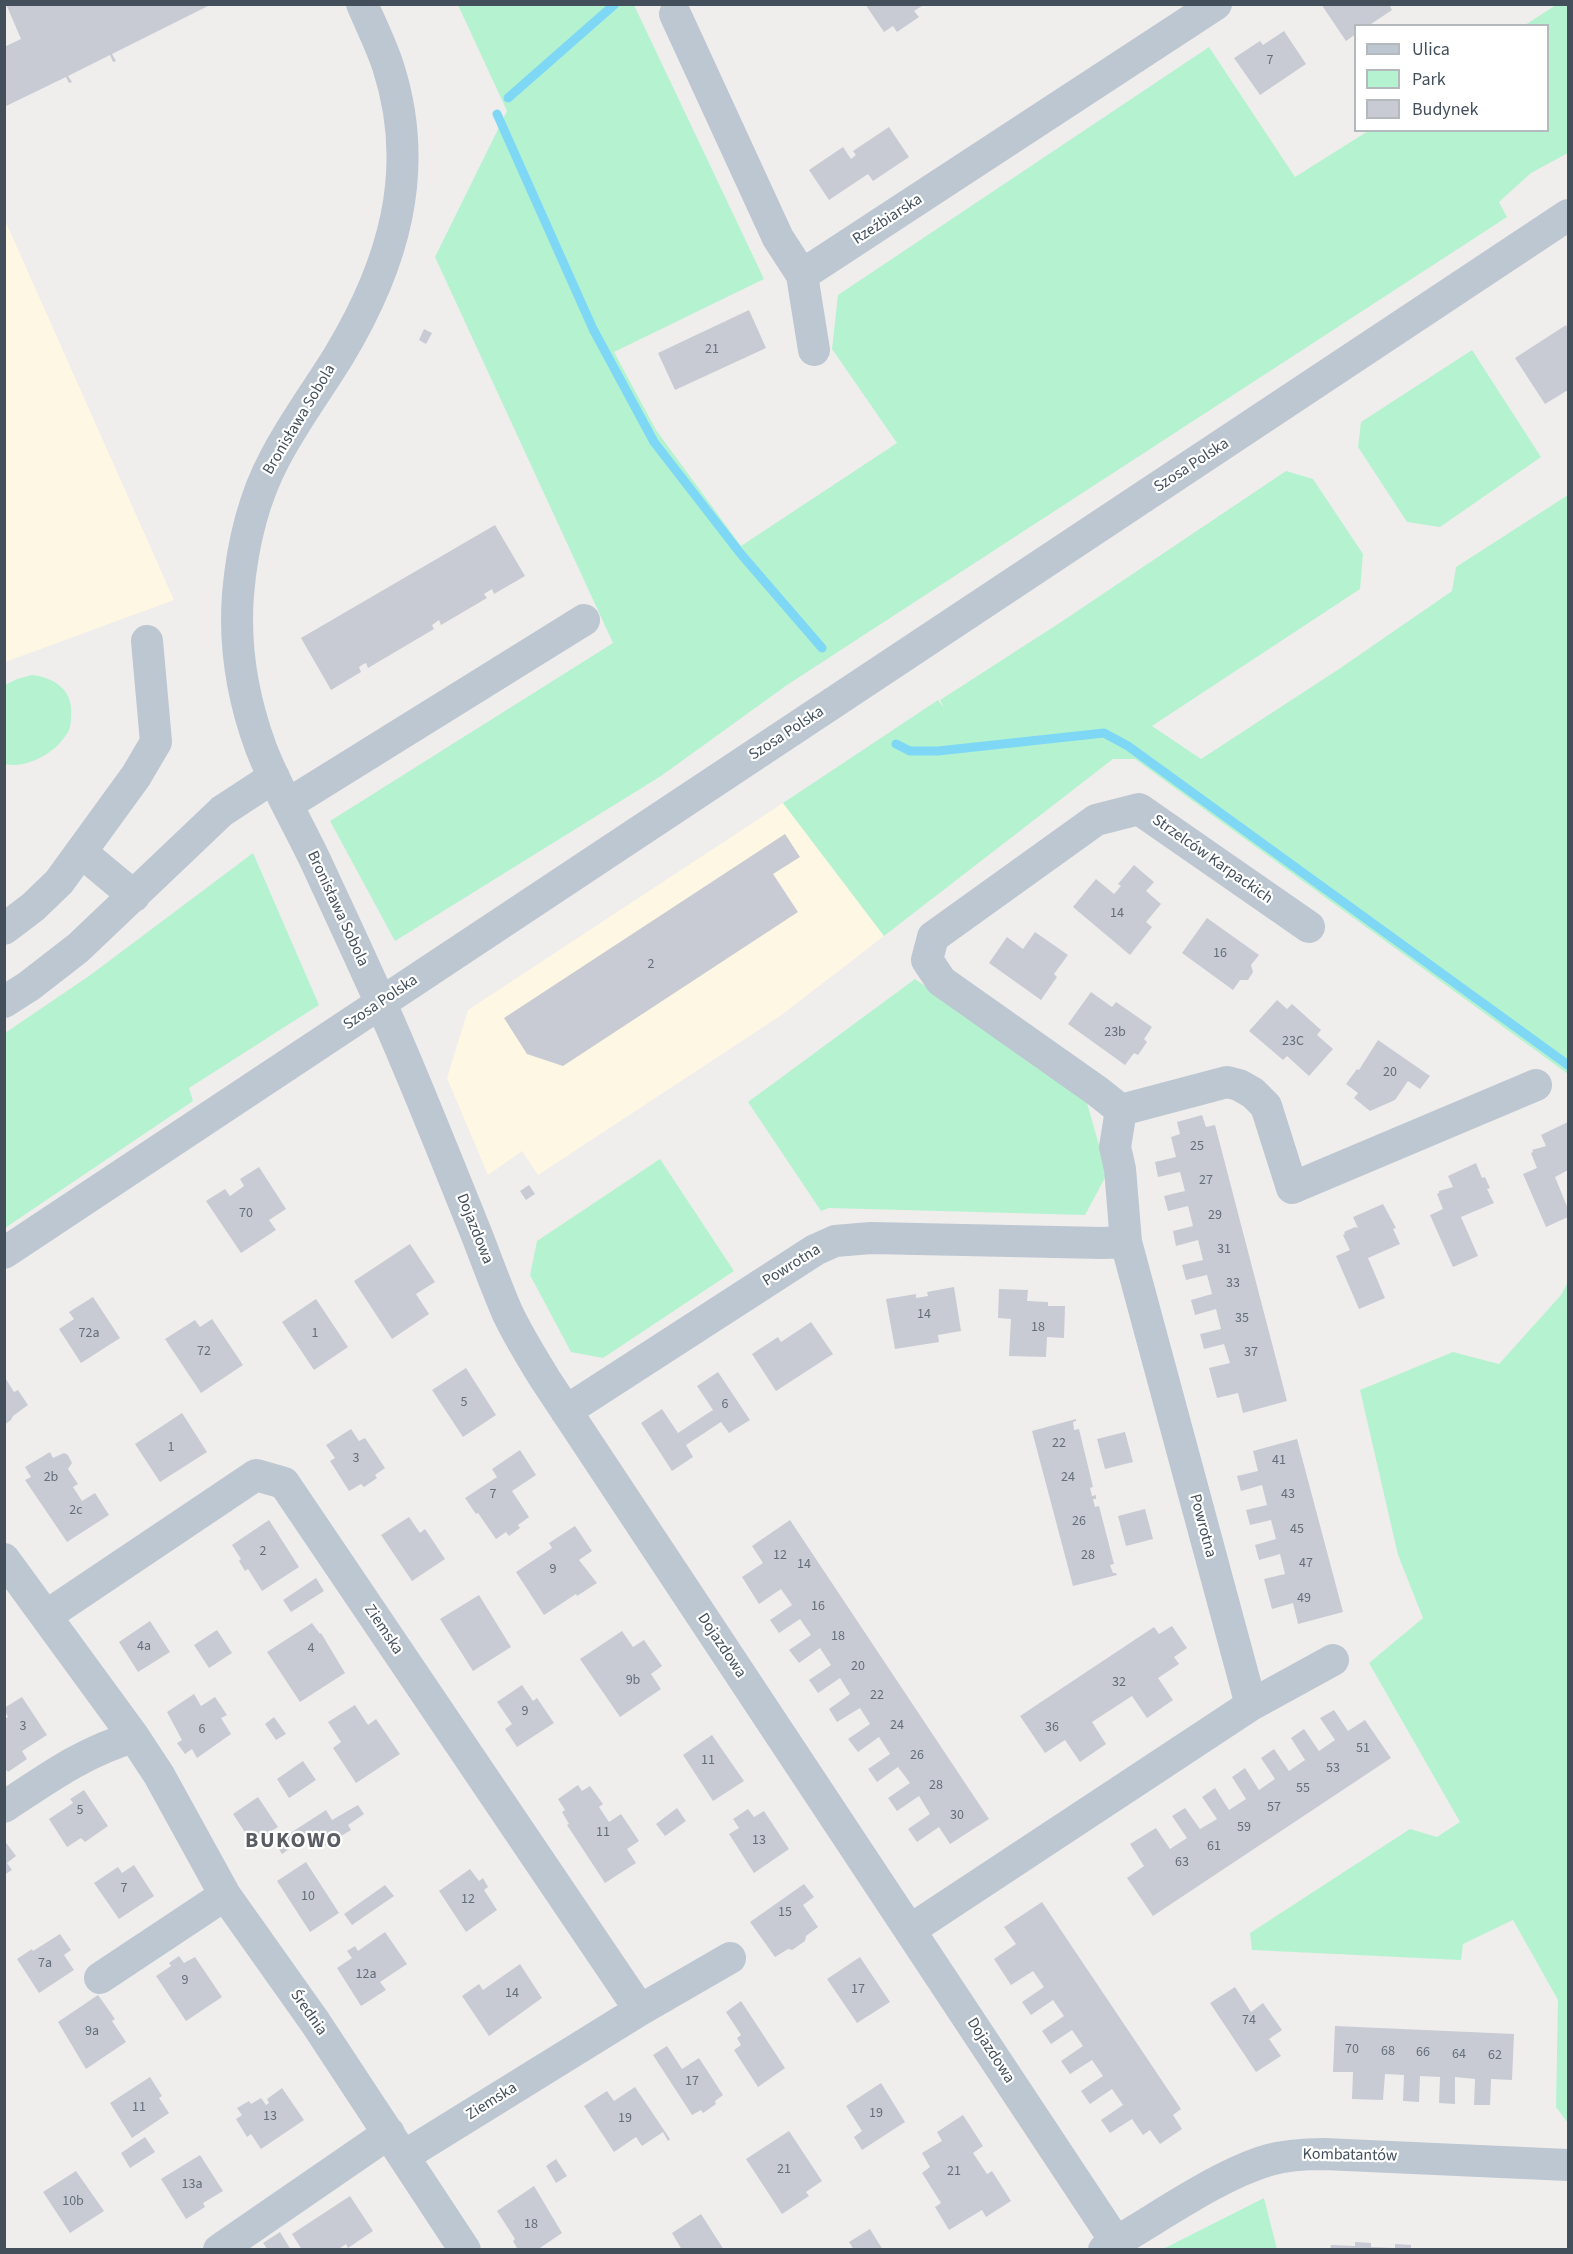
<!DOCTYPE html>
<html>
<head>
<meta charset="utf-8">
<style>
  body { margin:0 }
  #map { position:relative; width:1573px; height:2254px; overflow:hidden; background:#f0eded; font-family:"Source Sans 3",sans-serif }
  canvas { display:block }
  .frame { position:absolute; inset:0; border:6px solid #43505c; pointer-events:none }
  .legend { position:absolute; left:1354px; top:24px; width:195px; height:108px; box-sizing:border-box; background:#fff; border:2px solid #b4b9be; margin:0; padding:8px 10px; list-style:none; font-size:18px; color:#43505c }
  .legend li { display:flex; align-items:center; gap:12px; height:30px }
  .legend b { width:30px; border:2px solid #b4b9be }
</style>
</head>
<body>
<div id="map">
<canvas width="1573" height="2254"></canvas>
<div class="frame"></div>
<ul class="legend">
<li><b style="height:8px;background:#bcc7d1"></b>Ulica</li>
<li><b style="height:16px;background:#b5f3d0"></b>Park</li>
<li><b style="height:16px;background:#c8cbd4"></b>Budynek</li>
</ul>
</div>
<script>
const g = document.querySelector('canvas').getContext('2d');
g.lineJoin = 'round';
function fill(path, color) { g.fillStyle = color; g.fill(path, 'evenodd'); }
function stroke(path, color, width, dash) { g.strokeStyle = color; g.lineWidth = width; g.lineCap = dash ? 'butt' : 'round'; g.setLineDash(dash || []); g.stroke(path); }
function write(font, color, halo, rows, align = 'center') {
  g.font = font + ' "Source Sans 3",sans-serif'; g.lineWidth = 4.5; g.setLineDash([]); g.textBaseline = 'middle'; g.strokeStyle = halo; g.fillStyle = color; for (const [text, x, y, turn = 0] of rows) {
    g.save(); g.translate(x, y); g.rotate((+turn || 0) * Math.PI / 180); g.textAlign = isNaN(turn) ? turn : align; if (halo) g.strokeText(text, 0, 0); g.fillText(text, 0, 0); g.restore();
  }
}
const commercial = new Path2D(`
  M4,218L174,600L5,662H4Z
  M783,803L884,936L780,1016L538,1175L522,1151L488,1175L447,1078L468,1010Z`);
const green = new Path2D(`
  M458,5H634L764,279L614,352L656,430L741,546L897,443L832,349L838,295L1209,47L1295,177L1368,131L1548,130V26L1525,25L1556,5H1568V153L1531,173L1499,202L1507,217L787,685L661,776L395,941L330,821L613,643L435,257L507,111Z
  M1472,350L1541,457L1440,527L1407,522L1358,447L1361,422Z
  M1286,471L1313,479L1363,554L1360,589L1152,726L1201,759L1339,669L1452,591L1456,567L1568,495V1074L1135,759H1113L884,936L783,803L938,700L944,708L940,700L1058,624Z
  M32,675C56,678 74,691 71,717C71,723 70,731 66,735C54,754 26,769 5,764V685L17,679Z
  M253,853L319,1005L189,1088L193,1101L5,1228V1033L89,976Z
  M915,979L1086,1099L1107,1174L1085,1215L829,1208L821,1211L748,1102Z
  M660,1159L734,1271L603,1358L571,1352L530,1275L537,1241Z
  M1568,1282V2123L1556,2107L1558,2000L1513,1920L1463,1944L1461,1960L1252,1950L1250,1933L1410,1829L1437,1837L1460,1822L1369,1663L1423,1618L1398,1555L1360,1390L1453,1352L1499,1364L1561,1295Z
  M1264,2198L1277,2249H1163Z`);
const stream = new Path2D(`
  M508,98L615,4
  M497,114L593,329L654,442L740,553L822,648
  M896,744L910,751H938L1104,733L1128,746L1568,1065`);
const building = new Path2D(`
  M6,4L89,5L212,4L112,54L116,61L113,62L110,55L68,76L72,82L69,83L66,77L4,107V47L21,39Z
  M865,4H925L914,11L919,17L897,32L893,26L884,32Z
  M1321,4H1389L1392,10L1368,26H1356V34L1346,41Z
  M1284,31L1306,64L1260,95L1234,58L1260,41L1263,45Z
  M889,127L909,157L873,181L868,174L829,200L809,170L843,147L851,159L856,155L853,151Z
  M749,310L766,348L675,390L658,353Z
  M1566,325L1568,329V390L1545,404L1515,358Z
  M424,329L432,333L426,344L419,340Z
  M495,525L525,576L494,594L492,589L484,594L487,598L441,625L439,620L432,625L434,629L368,668L366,663L362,665L359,667L361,672L331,690L301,638Z
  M785,834L800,857L773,874L798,912L563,1066L527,1054L504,1018Z
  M1134,865L1154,882L1146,891L1161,904L1146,922L1152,927L1130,955L1073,907L1096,879L1114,894L1121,886L1118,884Z
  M1207,918L1259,955L1251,965L1253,972L1248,980H1240L1233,990L1182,953Z
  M1035,932L1068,955L1054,974L1057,977L1041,1000L989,963L1007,937L1023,949Z
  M1091,992L1112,1007L1116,1002L1152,1027L1144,1039L1147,1042L1138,1055L1134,1053L1125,1065L1068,1024Z
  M1277,1000L1287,1009L1292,1004L1321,1030L1317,1035L1333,1049L1309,1076L1287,1056L1283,1060L1249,1031Z
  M1378,1040L1430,1076L1420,1089L1408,1081L1395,1100L1370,1111L1354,1098L1358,1093L1346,1084L1357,1069L1359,1070Z
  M1202,1115L1206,1127L1215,1125L1287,1401L1243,1413L1238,1393L1217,1398L1209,1368L1230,1363L1224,1344L1204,1349L1200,1334L1221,1329L1216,1309L1195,1315L1191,1300L1212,1294L1207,1275L1186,1280L1182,1265L1203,1260L1198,1240L1176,1246L1173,1231L1193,1226L1188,1206L1168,1211L1164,1196L1185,1191L1180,1172L1158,1177L1155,1162L1176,1157L1171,1137L1180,1134L1177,1122Z
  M1568,1122V1170L1555,1177L1568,1209V1217L1546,1227L1523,1174L1537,1168L1531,1153L1533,1152L1532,1150L1546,1146L1541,1135Z
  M1476,1163L1482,1178L1485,1177L1490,1188L1487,1189L1494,1203L1461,1217L1478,1256L1453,1267L1430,1215L1443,1209L1437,1194L1439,1193V1191L1453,1187L1448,1176Z
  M259,1167L286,1209L269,1220L276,1230L241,1253L206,1201L225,1189L230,1196L244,1186L240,1179Z
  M529,1185L535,1194L526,1200L520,1191Z
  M1383,1204L1396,1228L1393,1229L1400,1244L1368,1258L1385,1298L1359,1309L1336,1256L1350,1250L1343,1235L1345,1234L1344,1232L1355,1227L1358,1228L1353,1217Z
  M410,1244L435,1282L416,1294L429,1314L392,1339L354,1281Z
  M954,1287L961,1331L938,1335L939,1342L895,1349L886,1299L916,1294V1298L928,1296L927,1292Z
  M999,1289L1028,1290L1027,1301L1048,1302V1306H1065L1064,1338L1047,1337L1046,1357L1009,1356L1011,1319L998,1318Z
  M93,1297L120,1338L81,1363L59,1329L74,1319L69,1312Z
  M316,1299L348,1347L314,1370L282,1322Z
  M212,1319L243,1365L201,1393L165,1339L195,1320L200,1327Z
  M811,1322L833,1354L776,1391L752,1354L778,1337L781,1342Z
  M466,1368L496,1415L463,1437L432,1390Z
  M718,1372L750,1420L729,1433L721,1422L686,1445L693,1457L672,1471L641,1423L662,1409L678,1433L699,1419L713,1410L697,1386Z
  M4,1376L14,1392L18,1390L28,1405L13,1416L11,1420L4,1425Z
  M182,1413L207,1452L160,1482L135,1444Z
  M1076,1419V1421L1073,1422L1074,1430L1079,1429L1093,1487L1090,1488L1092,1496L1096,1495V1499H1093L1095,1507L1099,1506L1114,1564L1110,1565L1113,1573H1116L1117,1575L1073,1586L1032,1431Z
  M351,1429L359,1441L365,1438L385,1468L375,1475L377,1478L364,1487L361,1484L349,1491L330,1461L335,1458L326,1445Z
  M1125,1432L1133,1462L1105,1469L1097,1439Z
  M1297,1439L1343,1612L1298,1624L1293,1603L1272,1609L1264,1579L1285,1574L1280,1554L1259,1560L1255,1545L1276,1539L1271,1520L1250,1525L1246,1510L1267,1505L1262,1485L1241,1491L1237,1476L1258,1471L1253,1451Z
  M520,1450L536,1475L512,1491L529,1517L518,1525L520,1528L509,1536L506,1532L496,1539L478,1513L476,1514L465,1498L497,1477L492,1469Z
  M50,1452L53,1458L64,1453L68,1455L72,1463L68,1469L78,1484L73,1487L82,1501L95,1493L109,1515L67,1542L25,1480L31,1477L25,1467Z
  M1145,1509L1153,1539L1126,1546L1118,1516Z
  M409,1517L420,1533L425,1529L445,1559L412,1581L381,1535Z
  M269,1520L299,1567L262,1591L248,1569L245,1571L239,1561L241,1559L232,1545Z
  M790,1520L989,1819L950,1844L939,1827L917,1842L908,1829L930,1814L919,1796L897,1811L888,1798L910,1783L898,1767L877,1782L868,1769L890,1754L879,1737L858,1752L848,1739L870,1724L860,1708L837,1722L829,1709L850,1694L840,1678L818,1693L809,1680L831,1665L820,1648L799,1663L789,1650L811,1635L800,1619L779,1633L770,1620L792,1605L781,1589L759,1604L742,1577L763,1563L752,1546Z
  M575,1526L592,1551L579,1560L597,1583L577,1596L576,1594L544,1615L516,1572L552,1548L549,1543Z
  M316,1578L324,1591L291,1612L283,1600Z
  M479,1595L511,1647L473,1671L440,1619Z
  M150,1621L170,1652L138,1672L119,1642Z
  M312,1623L320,1634L321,1633L345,1673L300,1702L267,1652Z
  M1172,1626L1187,1648L1174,1657L1179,1664L1158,1678L1173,1700L1147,1718L1132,1696L1092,1722L1106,1744L1080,1762L1065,1740L1045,1753L1020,1716L1154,1627L1159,1634Z
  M217,1630L232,1653L209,1668L194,1645Z
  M622,1631L633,1647L644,1640L662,1666L651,1674L661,1689L620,1717L580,1659Z
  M522,1685L533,1701L537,1698L554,1723L517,1747L505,1729L512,1724L497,1702Z
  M194,1694L201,1706L215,1697L227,1715L221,1718L231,1734L197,1758L192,1749L185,1754L177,1743L182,1740L167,1712Z
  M22,1697L47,1735L22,1751L27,1759L8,1772L4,1767V1719L8,1717L4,1708Z
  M355,1705L368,1725L376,1719L400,1754L356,1783L333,1748L341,1742L328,1722Z
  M1334,1710L1348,1731L1365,1720L1391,1758L1153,1916L1127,1878L1144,1866L1130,1844L1156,1828L1170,1849L1187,1838L1172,1816L1185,1808L1200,1829L1217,1819L1202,1797L1215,1788L1229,1810L1246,1799L1232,1777L1245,1768L1259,1790L1275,1779L1261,1758L1274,1749L1289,1771L1305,1760L1291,1738L1304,1729L1319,1751L1335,1740L1320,1718Z
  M274,1717L286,1734L276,1740L265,1724Z
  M712,1735L744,1781L713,1801L683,1755Z
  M303,1761L316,1780L289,1798L277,1779Z
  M578,1785L582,1791L590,1786L603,1804L599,1807L609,1822L621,1814L639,1841L627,1849L636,1863L605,1883L567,1825L569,1824L562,1812L565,1810L558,1799Z
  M84,1790L108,1826L85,1842L81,1838L67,1847L49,1819L73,1803L70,1799Z
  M258,1797L278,1827L252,1843L233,1814Z
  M358,1805L364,1814L348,1825L351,1830L321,1848L312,1833L282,1854L275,1843L326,1810L332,1820Z
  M677,1808L686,1821L665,1836L656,1824Z
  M748,1809L754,1817L764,1811L789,1849L754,1873L729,1834L739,1828L733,1819Z
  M4,1840L16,1856L7,1863L12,1870L4,1875Z
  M306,1862L339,1913L310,1932L277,1881Z
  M134,1865L154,1896L119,1919L94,1883L118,1867L122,1873Z
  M470,1869L479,1881L483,1878L488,1887L484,1890L497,1910L466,1932L439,1891Z
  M804,1884L814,1897L803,1905L818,1927L806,1936L805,1941L792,1950L788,1949L775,1957L750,1922Z
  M385,1885L394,1896L352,1925L344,1914Z
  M1042,1902L1181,2109L1173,2115L1182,2129L1160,2144L1150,2130L1143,2135L1132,2119L1110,2133L1101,2120L1123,2105L1112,2089L1090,2104L1081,2091L1103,2076L1092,2060L1070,2074L1061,2061L1083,2046L1072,2030L1051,2044L1042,2031L1064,2016L1053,2000L1031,2015L1022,2002L1044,1987L1033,1971L1011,1985L994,1959L1016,1944L1004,1927Z
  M385,1932L407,1964L380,1982L386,1990L361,2006L337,1968L352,1958L347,1951L355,1946L358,1951Z
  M60,1934L71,1950L64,1955L74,1970L39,1993L17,1959L32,1949L33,1951Z
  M179,1956L184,1963L195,1957L222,1997L186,2021L156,1976L171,1966L169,1963Z
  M860,1957L890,2002L857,2023L827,1979Z
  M520,1964L542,1998L489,2036L462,1996L479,1984L483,1990Z
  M1235,1987L1251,2012L1263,2003L1282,2030L1269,2039L1281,2056L1256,2072L1210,2003Z
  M98,1995L115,2019L112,2021L126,2042L86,2069L58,2022Z
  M741,2001L785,2068L758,2087L734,2050L741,2045L737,2038L741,2035L726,2012Z
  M1335,2026L1514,2034L1512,2080L1491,2079L1490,2105H1474L1475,2079L1455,2077V2104L1439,2103L1440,2077L1420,2076L1419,2102L1403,2101L1404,2075L1385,2074L1383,2100L1352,2099L1353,2072H1333Z
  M667,2046L682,2069L699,2058L723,2095L715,2101L716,2104L703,2113L701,2110L692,2115L653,2055Z
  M150,2077L162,2096L159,2098L169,2113L132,2138L110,2103Z
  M881,2083L905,2122L862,2150L854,2137L862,2131L846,2106Z
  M635,2087L670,2139L668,2141L663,2132L642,2146L636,2137L614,2152L584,2106L607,2091L614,2101Z
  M282,2088L304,2120L261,2149L251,2134L247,2137L236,2119L242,2115L237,2108L249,2101L251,2104L261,2098L266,2105L269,2103L267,2099Z
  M963,2115L983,2146L973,2153L987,2174L992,2171L1011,2201L986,2217L982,2210L949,2230L935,2207L941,2203L922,2173L930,2167L922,2153L942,2141L937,2132Z
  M789,2131L822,2181L806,2192L809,2196L782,2214L746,2159Z
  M145,2137L155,2152L130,2168L121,2153Z
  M200,2155L223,2191L203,2203L205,2207L186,2219L161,2179Z
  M556,2159L567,2176L556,2183L546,2166Z
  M76,2171L104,2211L70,2233L43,2192Z
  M534,2186L562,2233L537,2250H518L513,2241L515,2239L497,2211Z
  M350,2196L373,2231L348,2248L346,2244L337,2250H302L292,2234Z
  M701,2214L724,2250H682L672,2233Z
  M870,2229L883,2250H854L849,2242Z
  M280,2232L291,2250H268L263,2243Z
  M1355,2242L1371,2243V2247L1395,2248V2244L1411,2245V2250H1330L1331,2245L1355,2246Z`);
const minor = new Path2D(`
  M362,4C371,25 381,45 388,66C422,171 393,266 338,357C317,391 293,423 275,458C253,499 242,548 238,594C234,646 243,699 261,748C276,787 298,824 316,862C345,925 375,988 402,1052C428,1113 453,1176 478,1238C488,1264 497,1289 508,1314C519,1337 532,1358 545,1379L1116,2242L1104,2250
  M675,14L778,238L802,275L1216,4
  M802,275L814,350
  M288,804L584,620
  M81,852L134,896
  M4,929L33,907L59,882L136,776L156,742L147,641
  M4,1002L29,986L78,948L222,811L274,777
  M1121,1110L1097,1091L941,981L927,960L933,937L1096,820L1139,809L1309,927
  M1126,1242L1120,1169L1115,1147L1121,1110L1227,1082L1239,1085L1253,1093L1266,1106L1292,1188L1536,1085
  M4,1253L1568,215
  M566,1411L815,1250L835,1241L871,1238L1102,1243L1126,1242L1251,1705L910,1930
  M4,1559L134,1737L159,1775L225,1895L315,2022L465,2250
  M46,1616L256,1475L284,1483L640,2010L404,2156
  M1251,1705L1333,1660
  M4,1807C48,1778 83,1752 134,1737
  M100,1978L225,1895
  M640,2010L730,1958
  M1116,2242C1161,2216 1220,2174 1269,2160C1287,2155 1305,2154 1324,2154L1568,2165
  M219,2250L389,2133`);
const numberNames = [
  ["7",1270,61],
  ["21",712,350],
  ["14",1117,914],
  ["16",1220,954],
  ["2",651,965],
  ["23b",1115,1033],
  ["23C",1293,1042],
  ["20",1390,1073],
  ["25",1197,1147],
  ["27",1206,1181],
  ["70",246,1214],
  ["29",1215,1216],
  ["31",1224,1250],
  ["33",1233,1284],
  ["14",924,1315],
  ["35",1242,1319],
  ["18",1038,1328],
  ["72a",89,1334],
  ["1",315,1334],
  ["72",204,1352],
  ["37",1251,1353],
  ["5",464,1403],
  ["6",725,1405],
  ["22",1059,1444],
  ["1",171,1448],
  ["3",356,1459],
  ["41",1279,1461],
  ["2b",51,1478],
  ["24",1068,1478],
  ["7",493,1495],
  ["43",1288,1495],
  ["2c",76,1511],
  ["26",1079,1522],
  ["45",1297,1530],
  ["2",263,1552],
  ["12",780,1556],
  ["28",1088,1556],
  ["47",1306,1564],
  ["14",804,1565],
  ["9",553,1570],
  ["49",1304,1599],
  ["16",818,1607],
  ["18",838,1637],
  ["4a",144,1647],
  ["4",311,1649],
  ["20",858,1667],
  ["9b",633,1681],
  ["32",1119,1683],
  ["22",877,1696],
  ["9",525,1712],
  ["24",897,1726],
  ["3",23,1727],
  ["36",1052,1728],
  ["6",202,1730],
  ["51",1363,1749],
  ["26",917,1756],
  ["11",708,1761],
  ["53",1333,1769],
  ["28",936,1786],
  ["55",1303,1789],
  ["57",1274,1808],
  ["5",80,1811],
  ["30",957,1816],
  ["59",1244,1828],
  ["11",603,1833],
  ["13",759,1841],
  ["61",1214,1847],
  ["63",1182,1863],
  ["7",124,1889],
  ["10",308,1897],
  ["12",468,1900],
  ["15",785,1913],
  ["7a",45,1964],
  ["12a",366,1975],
  ["9",185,1981],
  ["17",858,1990],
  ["14",512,1994],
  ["74",1249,2021],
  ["9a",92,2032],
  ["70",1352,2050],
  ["68",1388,2052],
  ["66",1423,2053],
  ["64",1459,2055],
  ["62",1495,2056],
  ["17",692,2082],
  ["11",139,2108],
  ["19",876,2114],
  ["13",270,2117],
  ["19",625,2119],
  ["21",784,2170],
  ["21",954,2172],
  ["13a",192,2185],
  ["10b",73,2202],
  ["18",531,2225]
];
const streetNames = [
  ["Rzeźbiarska",888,220,-33],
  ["Bronisława Sobola",300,420,-59],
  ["Szosa Polska",1192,466,-33],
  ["Szosa Polska",787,734,-33],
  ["Strzelców Karpackich",1212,860,35],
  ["Bronisława Sobola",337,909,65],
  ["Szosa Polska",381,1003,-34],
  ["Dojazdowa",474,1229,68],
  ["Powrotna",792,1266,-32],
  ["Powrotna",1202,1526,75],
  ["Ziemska",383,1630,56],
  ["Dojazdowa",721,1646,56],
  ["Średnia",308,2013,55],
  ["Dojazdowa",990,2051,57],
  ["Ziemska",492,2102,-32],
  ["Kombatantów",1350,2156,1]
];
const districtNames = [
  ["BUKOWO",294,1842]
];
fill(commercial, '#fef7e3');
fill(green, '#b5f3d0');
stroke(stream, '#7ed8f5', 9);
fill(building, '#c8cbd4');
stroke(minor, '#bcc7d1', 32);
write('14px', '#646f7a', null, numberNames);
write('16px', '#43505c', '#fff', streetNames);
g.letterSpacing = '1.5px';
write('bold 22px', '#595d63', '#fff', districtNames);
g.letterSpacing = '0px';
</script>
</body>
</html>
